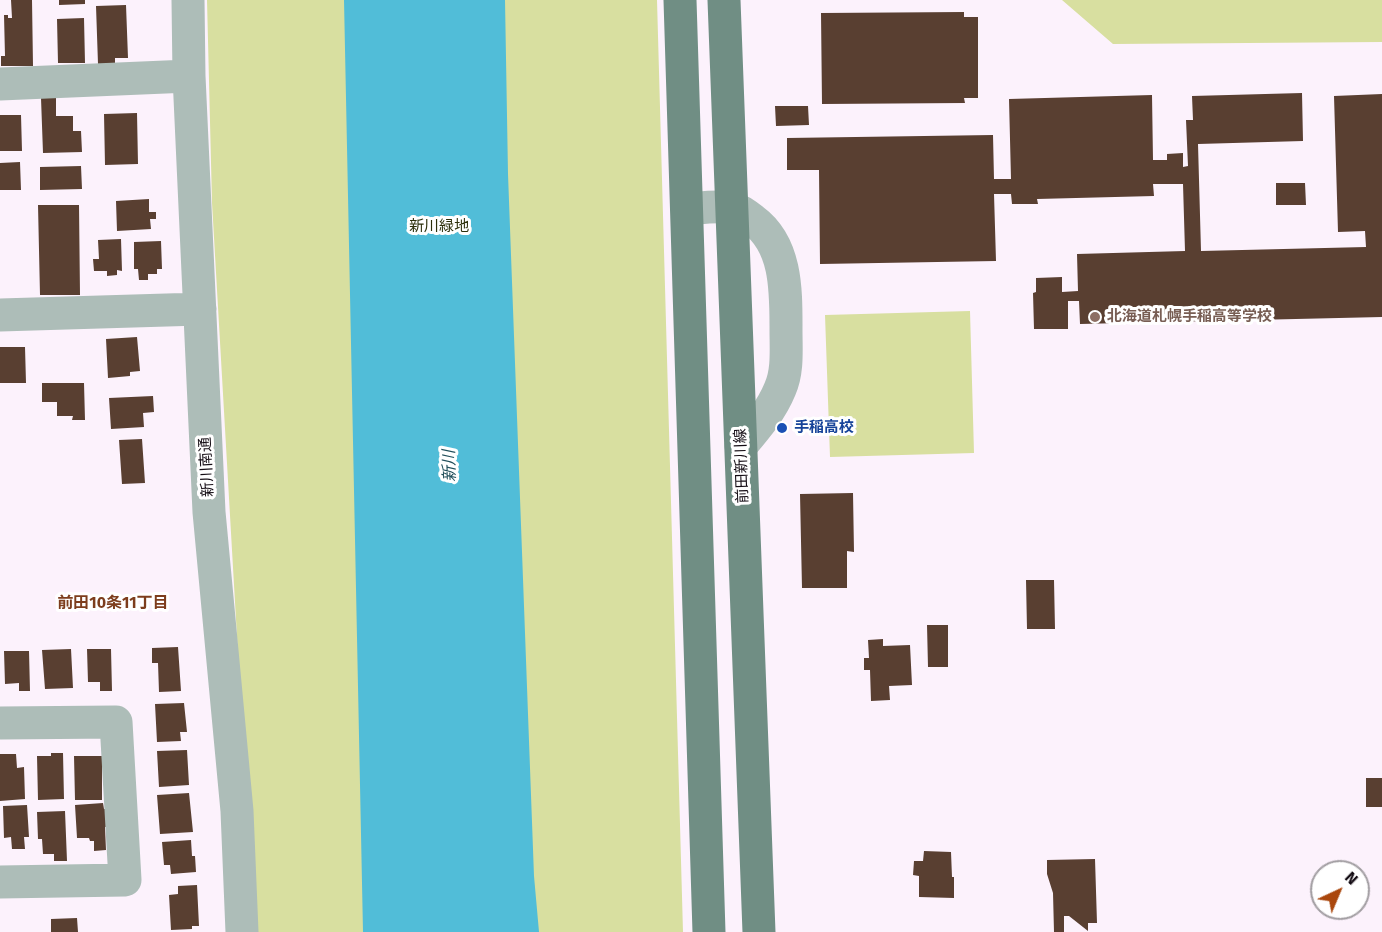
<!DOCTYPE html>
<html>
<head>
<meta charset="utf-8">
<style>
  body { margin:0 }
  #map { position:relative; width:1382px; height:932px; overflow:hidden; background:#fcf2fc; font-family:"Fira Sans",sans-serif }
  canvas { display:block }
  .north { position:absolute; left:1310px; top:860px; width:60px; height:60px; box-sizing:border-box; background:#fff; border:2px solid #a19da1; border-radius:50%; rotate:44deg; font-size:16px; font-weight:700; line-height:24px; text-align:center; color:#130b13 }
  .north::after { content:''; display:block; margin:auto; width:21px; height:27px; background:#aa470d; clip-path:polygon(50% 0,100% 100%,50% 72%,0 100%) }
</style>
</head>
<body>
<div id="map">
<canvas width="1382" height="932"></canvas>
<div class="north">N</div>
</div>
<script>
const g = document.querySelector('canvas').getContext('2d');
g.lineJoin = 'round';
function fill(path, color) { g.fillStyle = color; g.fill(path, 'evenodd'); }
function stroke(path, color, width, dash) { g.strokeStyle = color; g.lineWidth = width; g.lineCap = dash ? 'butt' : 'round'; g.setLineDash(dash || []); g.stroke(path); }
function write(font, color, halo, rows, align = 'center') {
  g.font = font + ' "Fira Sans","Noto Sans JP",sans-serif'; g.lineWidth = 6; g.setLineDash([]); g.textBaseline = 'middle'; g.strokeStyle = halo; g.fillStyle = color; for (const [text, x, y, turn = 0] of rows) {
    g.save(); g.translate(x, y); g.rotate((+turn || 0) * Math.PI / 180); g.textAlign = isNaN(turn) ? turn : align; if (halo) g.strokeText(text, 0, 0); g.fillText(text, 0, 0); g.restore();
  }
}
const green = new Path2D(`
  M207,0H657L683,932H254L212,203Z
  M1062,0H1382V42L1113,44Z
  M970,311L974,453L830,457L825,315Z`);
const water = new Path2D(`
  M344,0H505L508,174L534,876L539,932H363Z`);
const building = new Path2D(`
  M11,0H32L33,66H1V56H5L4,15H8V18H12Z
  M59,0H85V4L59,5Z
  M126,5L128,58H115V64H98L96,6Z
  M964,12V17H978V98H964L965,103L822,104L821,13Z
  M84,18L85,63H58L57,19Z
  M1302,93L1303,141L1198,144L1201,251L1366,247L1365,231L1338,232L1334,96L1382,94V317L1080,324L1079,301H1068V329H1034L1033,293L1036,292V278L1062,277V292L1078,291L1077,254L1185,251L1183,184H1153L1154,196L1037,199L1038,204H1012L1011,194H994L996,261L820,264L819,170H787V138L993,135L994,179H1011L1009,99L1152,95L1153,160H1167V154L1183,153V167L1188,166L1186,120H1193L1192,96Z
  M56,97V116H73V131H81L82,152L43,153L41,98Z
  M775,106H808L809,125L776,126Z
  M137,113L138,164L105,165L104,114Z
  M0,115H21L22,151H0Z
  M20,162L21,190H0V163Z
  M81,166L82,189L40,190V167Z
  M1276,183H1305L1306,205H1276Z
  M149,199V212H156V219H150L151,229L117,231L116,201Z
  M38,205H79L80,295H40Z
  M121,239L122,271L117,270V275L107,276V271H94L93,259H99L98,240Z
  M161,241L162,269H157V274H148V280H139L138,269H134V242Z
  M137,337L140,371L130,372V376L108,378L106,339Z
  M0,347H25L26,383H0Z
  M42,383H84L85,420H72L73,416H57V402H42Z
  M153,396L154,412L143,413L144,427L111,429L109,398Z
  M142,439L145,483L122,484L119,440Z
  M853,493L854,552L847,551V588H802L800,494Z
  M1026,580H1054L1055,629H1027Z
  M927,625H948V667H928Z
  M883,639V646L910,645L912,685L889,686L890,700L871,701L870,670H864V658H869L868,640Z
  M178,647L181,691L159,692L158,663H152V648Z
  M71,649L73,688L45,689L42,650Z
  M87,649H111L112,691H100V682H88Z
  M4,651H29L30,691H19V683L5,684Z
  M184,703L187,732H180L181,741L157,742L155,704Z
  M187,750L189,785L159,787L157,751Z
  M51,753H63L64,799L38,800L37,756H51Z
  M0,754H16L17,768L24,767L25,799L0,801Z
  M74,756H102V800H75Z
  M1366,778H1382V807H1366Z
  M189,793L193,832L160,834L157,795Z
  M103,803L104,809H107L108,827H105L106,850L94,851V841H90L89,838H77L75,805Z
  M27,805L29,837H24L25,849H12L11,837L4,838L3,806Z
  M65,811L67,861H54V854H43L42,839H38L37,812Z
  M191,840L192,856H195L196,872L171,874L170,865H164L162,842Z
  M924,851L951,852L952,877H954V898L919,897V876L913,875L914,861H923Z
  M1095,859L1097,923H1088V931L1069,916H1064V932H1054L1053,893L1047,874V860Z
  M197,885L199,926H192V929L171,930L169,895L178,894V886Z
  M77,918L78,932H51V919Z`);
const minor = new Path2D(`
  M188,0L189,76L209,512L237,811L242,932
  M0,84L189,76
  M687,209C701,208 719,205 733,208C740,210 747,215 753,220C787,245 786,291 786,330C786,350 788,371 780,389C771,411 756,428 741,446
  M0,315L200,309
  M0,723L116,722L125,880L0,882`);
const major = new Path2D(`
  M680,0L709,932
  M724,0L759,932`);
const markers = [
  [1095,317,6,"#8d6e63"],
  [782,428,6,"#1a4fb4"]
];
const parkNames = [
  ["新川緑地",439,227]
];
const educationNames = [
  ["北海道札幌手稲高等学校",1107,317]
];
const transitNames = [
  ["手稲高校",794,428]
];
const streetNames = [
  ["前田新川線",742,466,-92],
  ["新川南通",207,467,-93]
];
const waterNames = [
  ["新川",450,466,-92]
];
const neighbourhoodNames = [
  ["前田10条11丁目",113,604]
];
fill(green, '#d8dfa0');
fill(water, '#51bdd8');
fill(building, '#593f31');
stroke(minor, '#adbdb8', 33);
stroke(major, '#708e84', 33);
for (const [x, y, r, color] of markers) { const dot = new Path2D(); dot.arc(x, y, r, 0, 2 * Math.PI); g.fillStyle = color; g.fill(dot); stroke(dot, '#fff', 2); }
write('15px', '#2d300c', '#fff', parkNames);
write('bold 15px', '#785e54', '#fff', educationNames, 'left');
write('bold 15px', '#164399', '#fff', transitNames, 'left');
write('15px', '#130b13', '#fff', streetNames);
write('italic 16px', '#214f5b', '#fff', waterNames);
write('bold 16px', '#7d3d1d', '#fff', neighbourhoodNames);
</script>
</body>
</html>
